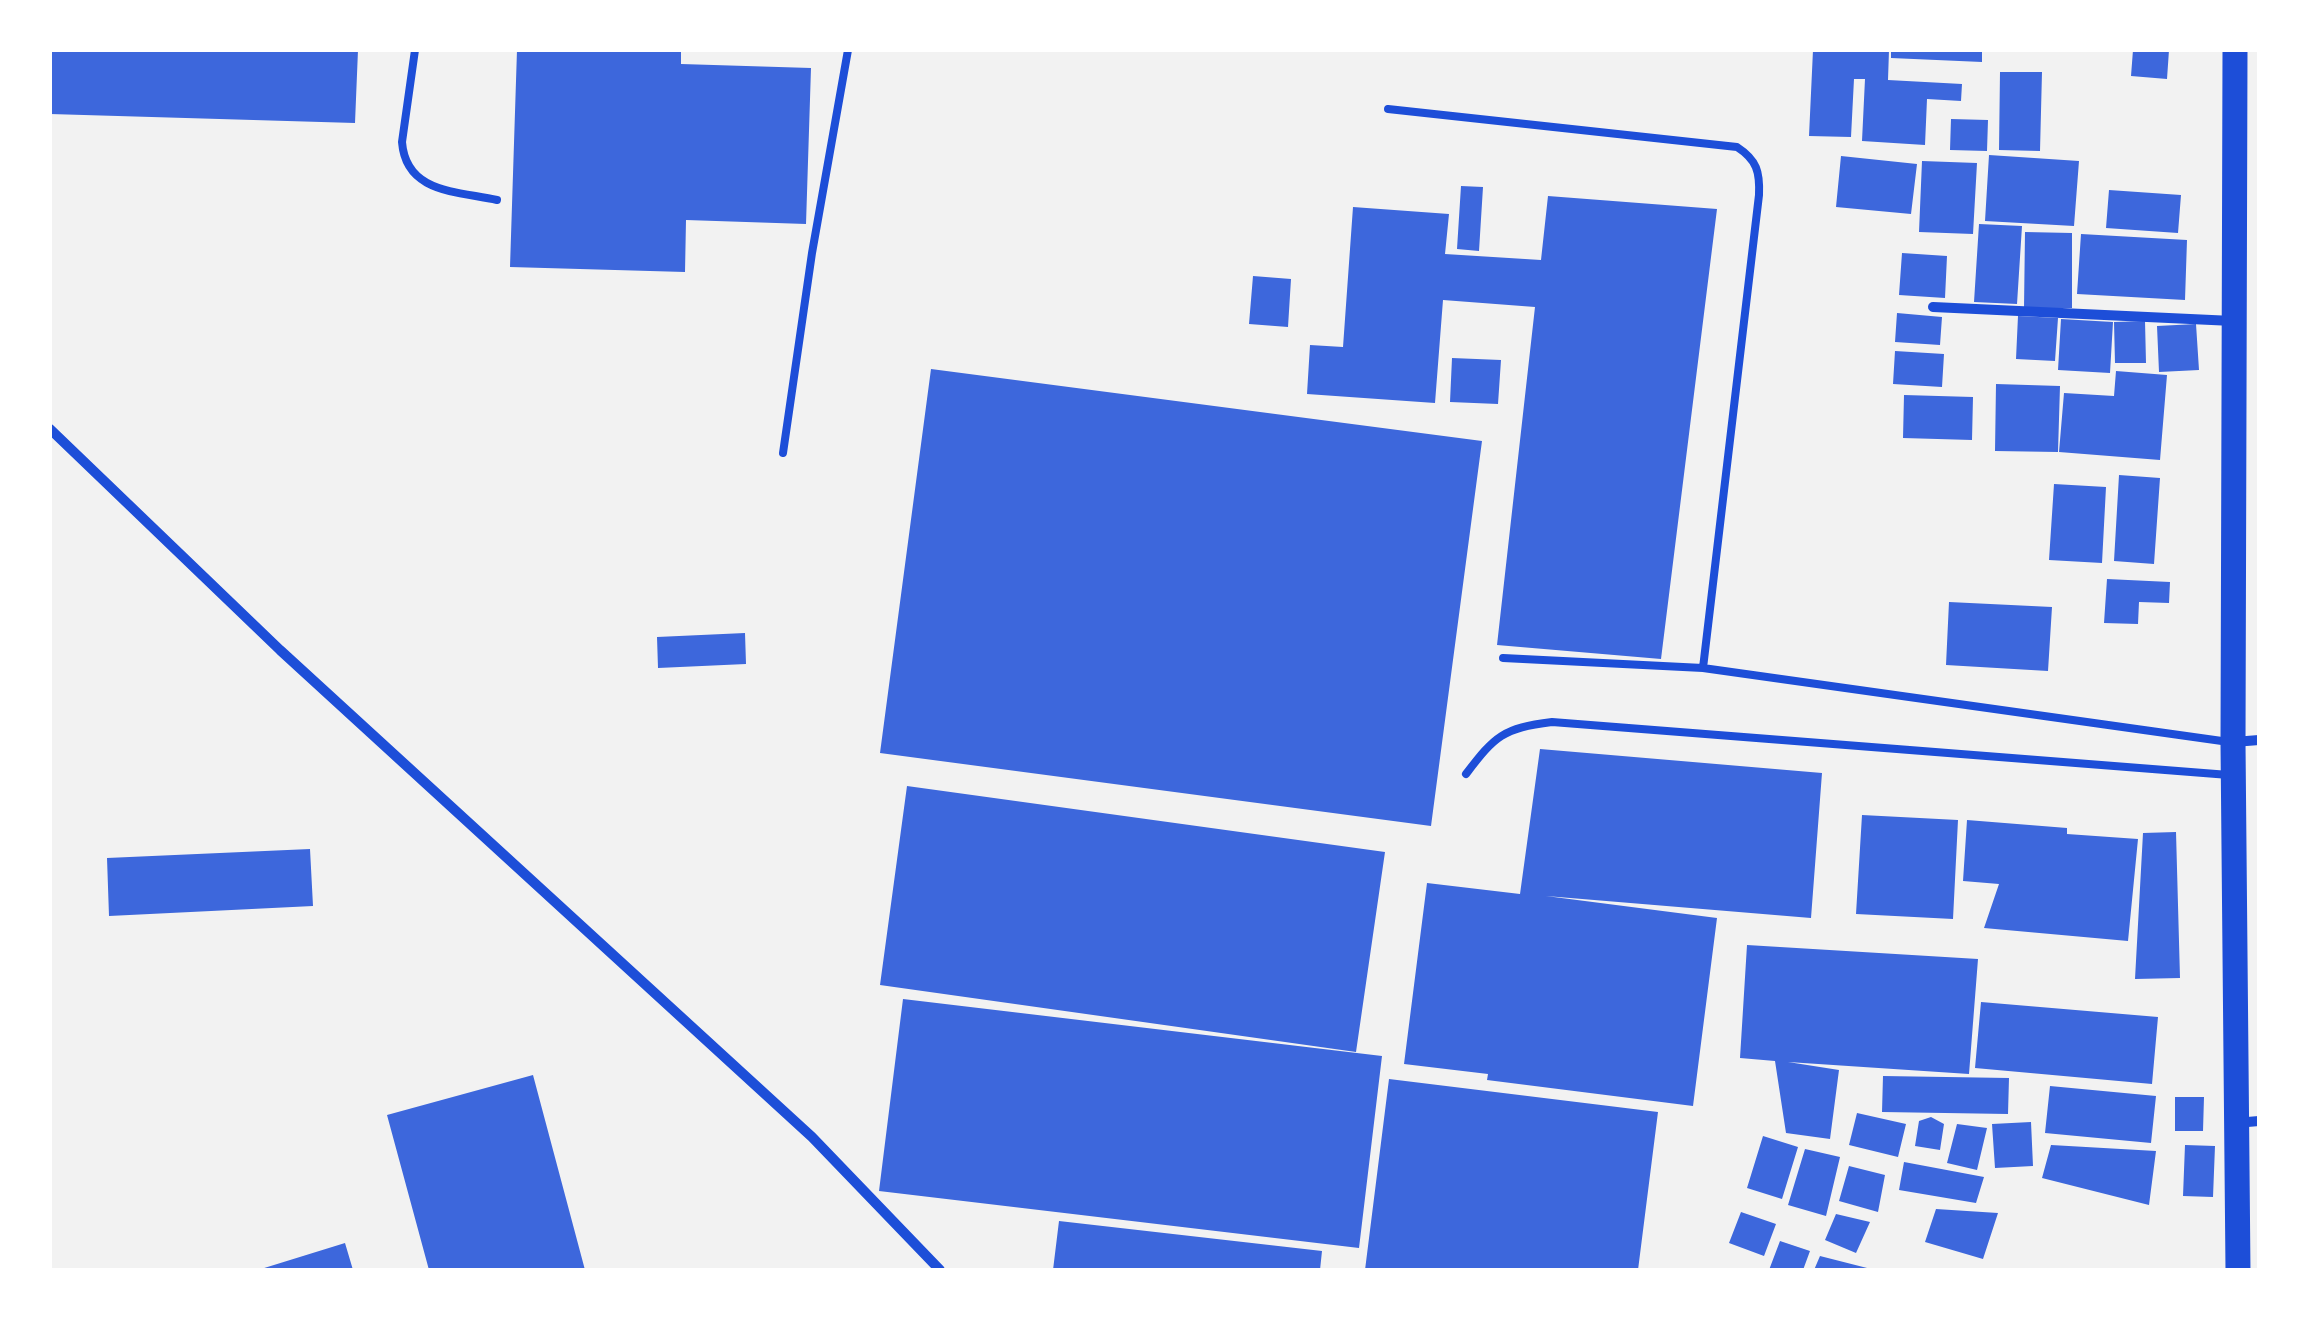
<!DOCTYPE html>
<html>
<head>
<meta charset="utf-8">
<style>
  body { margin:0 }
  #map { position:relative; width:2309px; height:1320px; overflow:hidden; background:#f2f2f2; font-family:Mulish,sans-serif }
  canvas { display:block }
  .frame { position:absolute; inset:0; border:52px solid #fff; pointer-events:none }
</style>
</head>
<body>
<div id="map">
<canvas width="2309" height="1320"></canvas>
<div class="frame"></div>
</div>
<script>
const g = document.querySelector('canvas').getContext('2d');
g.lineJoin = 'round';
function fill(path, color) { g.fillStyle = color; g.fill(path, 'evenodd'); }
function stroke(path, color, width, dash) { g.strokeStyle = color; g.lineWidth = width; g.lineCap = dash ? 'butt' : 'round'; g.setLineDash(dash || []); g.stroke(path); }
const building = new Path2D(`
  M50,50H358L355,123L50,114Z
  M517,50H681V64L811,68L806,224L686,220L685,272L510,267Z
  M1813,50H1889L1888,80L1962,84L1961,101L1927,99L1925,145L1862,141L1865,79H1854L1851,137L1809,136Z
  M1891,50H1982V62L1891,58Z
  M2133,50H2169L2167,79L2131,76Z
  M2000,72H2042L2040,151L1999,150Z
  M1951,119L1988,120L1987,151L1950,150Z
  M1989,155L2079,161L2074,226L1985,221Z
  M1841,156L1917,164L1911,214L1836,207Z
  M1922,161L1977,163L1973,234L1919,232Z
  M1461,186L1483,187L1479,251L1457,249Z
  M2109,190L2181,195L2178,233L2106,228Z
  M1548,196L1717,209L1661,659L1497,645L1535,307L1443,300L1435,403L1307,394L1310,345L1343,347L1353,207L1449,214L1445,254L1541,260Z
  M1979,224L2022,226L2017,304L1974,302Z
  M2025,232L2072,233V308H2024Z
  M2081,234L2187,240L2185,300L2077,294Z
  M1902,253L1947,256L1945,298L1899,295Z
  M1253,276L1291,279L1288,327L1249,324Z
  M1897,313L1942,317L1940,345L1895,342Z
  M2018,316L2058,318L2055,361L2016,359Z
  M2061,319L2113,322L2110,373L2058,370Z
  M2145,321L2146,363H2115L2114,322Z
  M2196,324L2199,370L2159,372L2157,326Z
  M1895,351L1944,354L1942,387L1893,384Z
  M1452,358L1501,360L1498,404L1450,402Z
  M931,369L1482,441L1431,826L880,753Z
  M2116,371L2167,375L2160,460L2059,452L2064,393L2114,396Z
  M1996,384L2060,386L2058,452L1995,451Z
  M1904,395L1973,397L1972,440L1903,438Z
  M2119,475L2160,478L2154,564L2114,561Z
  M2054,484L2106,487L2102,563L2049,560Z
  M2107,579L2170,582L2169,603L2139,602L2138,624L2104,623Z
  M1949,602L2052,607L2048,671L1946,665Z
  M745,633L746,664L658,668L657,637Z
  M1540,749L1822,773L1811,918L1546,896L1717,918L1693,1106L1487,1080L1488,1074L1404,1064L1427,883L1520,894Z
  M907,786L1385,852L1356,1052L880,985Z
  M1862,815L1958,820L1953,919L1856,914Z
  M1967,820L2067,828V834L2138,839L2128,941L1984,928L1999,884L1963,881Z
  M2176,832L2180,978L2135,979L2143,833Z
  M310,849L313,906L109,916L107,858Z
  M1747,945L1978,959L1969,1074L1788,1062L1839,1070L1830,1139L1786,1133L1775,1061L1740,1058Z
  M903,999L1382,1056L1359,1248L879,1191Z
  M1981,1002L2158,1017L2152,1084L1975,1068Z
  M533,1075L585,1270H429L387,1115Z
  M1883,1076L2009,1078L2008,1114L1882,1112Z
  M1389,1079L1658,1112L1638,1270H1365Z
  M2050,1086L2156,1096L2151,1143L2045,1133Z
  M2175,1097H2204L2203,1131H2175Z
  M1857,1113L1906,1124L1898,1157L1849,1145Z
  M1931,1117L1944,1124L1940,1150L1915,1146L1919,1121Z
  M2031,1122L2033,1166L1995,1168L1992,1124Z
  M1957,1124L1987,1128L1977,1170L1947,1163Z
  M1763,1136L1798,1147L1782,1199L1747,1188Z
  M2051,1145L2156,1151L2149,1205L2042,1178Z
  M2185,1145L2215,1146L2213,1197L2183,1196Z
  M1805,1149L1840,1157L1826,1216L1788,1205Z
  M1904,1162L1984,1177L1976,1203L1899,1190Z
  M1849,1166L1885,1175L1878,1212L1839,1201Z
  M1936,1209L1998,1213L1983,1259L1925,1242Z
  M1741,1212L1776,1224L1764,1256L1729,1243Z
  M1836,1214L1870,1222L1856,1253L1825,1240Z
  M1059,1221L1322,1251L1320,1270H1053Z
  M1780,1241L1810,1251L1803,1270H1769Z
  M345,1243L353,1270H261V1269Z
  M1820,1256L1871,1269V1270H1814Z`);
const service = new Path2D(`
  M415,50L402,142C406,193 456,191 497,200
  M1388,109L1737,147C1757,160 1760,172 1759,195L1703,668L2229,742
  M783,453L812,253L848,50
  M1503,658L1703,668
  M1466,774C1495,736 1503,728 1552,722L2229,775`);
const minor = new Path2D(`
  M1933,307L2233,321
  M50,429L280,650L812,1137L940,1270
  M2234,742L2259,740
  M2236,1123L2259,1121`);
const primary = new Path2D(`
  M2235,50L2233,743L2238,1270`);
fill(building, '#3d67dc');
stroke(service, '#1d4ed8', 8);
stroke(minor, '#1d4ed8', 10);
stroke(primary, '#1d4ed8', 25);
</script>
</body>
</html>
